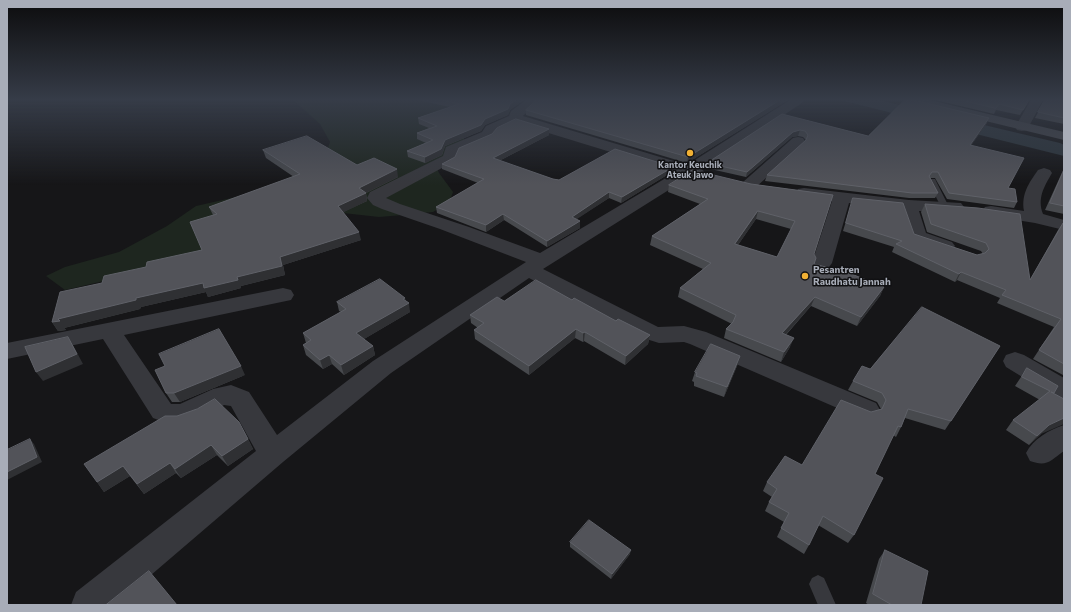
<!DOCTYPE html>
<html>
<head>
<meta charset="utf-8">
<style>
  body { margin:0 }
  #map { position:relative; width:1071px; height:612px; overflow:hidden; background:#161618; font-family:Commissioner,sans-serif }
  canvas { display:block }
  .frame { position:absolute; inset:0; border:8px solid #a8adb8; pointer-events:none }
</style>
</head>
<body>
<div id="map">
<canvas width="1071" height="612"></canvas>
<div class="frame"></div>
</div>
<script>
const g = document.querySelector('canvas').getContext('2d');
g.lineJoin = 'round';
function fill(path, color) { g.fillStyle = color; g.fill(path, 'evenodd'); }
function stroke(path, color, width, dash) { g.strokeStyle = color; g.lineWidth = width; g.lineCap = dash ? 'butt' : 'round'; g.setLineDash(dash || []); g.stroke(path); }
function write(font, color, halo, rows, align = 'center') {
  g.font = font + ' Commissioner,sans-serif'; g.lineWidth = 3; g.setLineDash([]); g.textBaseline = 'middle'; g.strokeStyle = halo; g.fillStyle = color; for (const [text, x, y, turn = 0] of rows) {
    g.save(); g.translate(x, y); g.rotate((+turn || 0) * Math.PI / 180); g.textAlign = isNaN(turn) ? turn : align; if (halo) g.strokeText(text, 0, 0); g.fillText(text, 0, 0); g.restore();
  }
}
const green = new Path2D(`
  M293,100H454L446,109L464,136L465,143L436,166L439,173L453,192L449,203L433,212L403,215L379,217L334,212L177,264L65,290L46,276L65,267L119,252L167,226L196,206L267,190L324,159L330,142L320,124Z`);
const water = new Path2D(`
  M840,100H879L1060,143L1064,145V156Z`);
const lane = new Path2D(`
  M929,179H935L948,205L947,207L944,208L940,205L928,181Z
  M818,575L824,578L836,605H818L809,584L812,578Z`);
const street = new Path2D(`
  M526,100H540L523,116L687,165L790,100H804L802,103L702,169L705,173L703,176L697,178L691,176L543,269L658,327L684,326L706,332L876,403L880,410L876,417L867,420L858,417L690,344L684,342L659,343L643,338L529,278L391,373L283,462L116,605H71L76,592L256,451L231,406L224,405L202,417L182,424L172,425L153,418L103,339L7,359V343L283,288L291,290L294,295L291,300L124,335L171,404H180L213,389L231,385L249,392L277,435L373,361L526,262L440,229L382,209L373,205L367,198L370,192L443,156L446,147L482,132L486,126L509,116L511,111ZM516,123L519,124L676,172L540,253L469,227L400,204L386,198L455,161L458,152L492,138L496,132Z
  M1031,100H1043L1027,130L1022,131L1017,130L1015,127Z
  M798,137L803,138L805,141L803,144L755,188L749,190L743,188L741,185L743,182L793,138Z
  M1044,168L1050,170L1052,173C1044,187 1037,198 1043,214L1064,220V230L1035,223L985,215L982,211L985,207L991,206L1024,211C1021,194 1029,183 1038,170Z
  M804,188L909,200L961,203L964,207L961,211L955,212L919,211L926,233L952,242L955,246L952,250L945,252L938,250L911,240L909,236L901,209L849,203L832,263L829,267L822,269L815,267L812,263L832,201L798,197L796,193L798,189Z
  M1015,352L1024,355L1064,378V400L1055,397L1006,367L1003,361L1006,355Z
  M1064,425V451C1050,461 1047,467 1030,461L1026,453C1033,439 1049,430 1064,425Z`);
const secondary = new Path2D(`
  M909,100H930L1064,132V140L911,103Z`);
const wall = new Path2D(`
  M418,100H524L510,110L508,115L485,125L481,131L445,146L442,155L425,163L408,157L407,151L426,143L417,139V133L429,128L419,124L418,118L450,107Z
  M537,100H788L687,163L526,115V110Z
  M935,100H1029L1020,115L996,110L994,114Z
  M1044,100H1064V124L1035,118L1044,101Z
  M782,114L868,136L987,123L971,145L1008,188L1017,202L1014,208L947,199L935,178H930L938,193L935,198H909L765,181L767,175L806,140L803,137L798,136L792,137L746,177L706,168L707,163Z
  M549,129V135L499,161L553,179L559,180L672,172L621,203L609,198L576,219L580,228L547,247L504,220L486,232L437,213L436,207L478,183L442,169V164L455,157Z
  M263,150L357,165L398,177L366,193L367,201L343,212L361,240L283,265L285,275L241,286V288L208,297L206,292L141,307L140,309L64,328L66,330L58,331L52,322L102,283L146,267L202,250L213,215L209,207L294,177L266,158Z
  M1064,168V214L1045,210Z
  M751,184L833,195L814,254V264L884,287L880,296L857,326L811,306L786,335L790,347L781,362L724,338L726,329L732,324L678,297L680,288L703,269L650,245L652,236L700,204L668,192L669,185ZM756,219L791,229L777,257L738,245Z
  M853,198L914,234L977,255L983,254L981,251L927,232L921,212L925,204L978,208L1030,280L1058,230L1063,223H1064V374L1063,375L1033,359L1054,327L997,303L1000,298L957,280L955,282L892,252L894,247L843,231Z
  M572,300L616,321L650,335L648,344L625,365L584,341L583,342L575,338L529,375L475,339L474,330L478,328L471,323L470,315L504,301Z
  M406,301L410,312L364,339L373,346L375,355L344,375L332,364L323,369L306,355L303,345L306,343L303,333L341,312L339,311L337,302Z
  M1000,346L945,430L905,418L901,427L896,437L893,435L875,474L854,535L848,543L818,525L809,545L804,554L777,537L784,522L765,511L769,502L772,497L763,491L767,482L802,465L871,412L881,409L877,402L848,390L853,381L870,369Z
  M740,356L737,366L724,397L694,386V382L692,381L695,372Z
  M1027,368L1054,393L1041,434L1029,445L1006,430L1013,420L1040,400L1015,386Z
  M245,375L180,402H172L166,393Z
  M177,416L248,439L253,449L228,466L217,455L181,478L176,473L144,494L130,476L104,492L97,482Z
  M570,542L630,554L611,579L570,547Z
  M885,550L921,605H869L866,603L879,559Z`);
const shadedWall = new Path2D(`
  M516,100H524L510,110L508,115L485,125L481,131L445,146L442,155L425,163V157L445,140L485,119L510,104Z
  M780,100H788L687,163L688,157Z
  M989,118L987,123L968,150L970,145Z
  M549,129V135L493,164V158Z
  M800,130L798,136L792,137L746,177L747,172L793,132Z
  M673,167L672,172L621,203L622,197Z
  M397,169L398,177L366,193L367,201L340,214L338,206L359,188Z
  M609,192V198L571,223L572,217Z
  M758,211L756,219L733,252L735,244Z
  M503,214L504,220L486,232V225Z
  M580,221V228L547,247V241Z
  M359,232L361,240L283,265L285,275L241,286V288L208,297L206,292L141,307L140,309L64,328L66,330L58,331L52,322L58,319L136,298L203,283L237,277L280,257Z
  M961,272L957,280L955,282L959,274Z
  M884,287L880,296L857,326L861,317Z
  M815,297L811,306L779,342L782,333Z
  M405,298L407,304L409,303L410,312L359,342L356,333Z
  M576,329L575,338L529,375V366Z
  M585,332L584,341L583,342V333Z
  M650,335L648,344L625,365L626,356Z
  M68,337L74,347L83,364L43,381L36,372Z
  M794,338L790,347L781,362L784,352Z
  M373,346L375,355L344,375L341,365Z
  M329,355L332,364L323,369L320,360Z
  M740,356L737,366L724,397L727,387Z
  M241,366L245,375L180,402L174,393Z
  M1064,418V424L1041,434L1029,445L1037,436L1049,425Z
  M30,439L34,444L42,462L7,480V472Z
  M248,439L253,449L228,466L222,456Z
  M211,445L217,455L181,478L175,469Z
  M170,463L176,473L144,494L137,484Z
  M123,466L130,476L104,492L97,482Z
  M631,550L630,554L611,579L612,574Z`);
const building = new Path2D(`
  M442,100H516L510,104L508,109L485,119L481,125L445,140L441,149L425,157L407,151L433,140L417,133L437,126L418,118L459,104Z
  M537,100H780L688,157L526,110Z
  M905,100H913L989,118L970,145L1024,158L1008,188L1015,189L1017,202L949,193L938,172H932L929,176L938,193H912L767,175L806,140L808,135L805,131L800,130L793,132L747,172L707,163L782,114L868,136Z
  M961,100H1029L1023,110L999,104L996,108Z
  M1045,100H1064V118L1038,112Z
  M516,119L549,129L493,158L553,179L559,180L615,149L673,167L622,197L609,192L572,217L580,221L547,241L503,214L486,225L436,207L484,179L442,164L455,157L459,148L492,134L497,128Z
  M307,136L357,165L374,158L397,169L359,188L366,193L338,206L359,232L280,257L282,266L237,277L238,280L204,288L203,283L136,298V300L58,319L60,321L52,322L60,292L102,283L104,276L146,267L147,262L202,250L190,222L217,214L209,207L300,174L263,150Z
  M693,170L751,184L833,195L814,254L816,258L814,264L849,273L884,287L861,317L815,297L782,333L794,338L784,352L726,329L733,322L736,315L680,288L711,263L652,236L708,199L669,185ZM758,211L795,221L777,257L735,244Z
  M1064,170V206L1050,203Z
  M853,198L903,203L914,234L977,255L985,253L989,249L986,243L931,224L925,204L978,208L1020,214L1030,280L1063,223H1064V364L1039,350L1061,319L1002,295L1006,290L961,272L959,274L896,244L902,241L846,223Z
  M380,279L405,298L403,299L409,303L356,333L373,346L341,365L329,355L320,360L303,345L311,340L303,333L346,309L337,302Z
  M536,280L572,300L574,298L616,321L618,319L650,335L626,356L585,332L583,333L576,329L529,366L474,330L484,323L470,315L497,297L504,301Z
  M922,307L1000,346L951,421L908,409L901,427L898,426L875,474L883,478L854,535L823,516L809,545L781,528L789,513L769,502L777,489L767,482L785,456L802,465L841,400L871,412L882,409L886,400L882,393L853,381L862,366L870,369Z
  M219,329L241,366L174,393H166L155,370L165,366L159,354Z
  M68,337L77,354L36,372L25,347Z
  M711,344L740,356L727,387L696,376L697,373L695,372Z
  M1027,368L1058,386L1054,393L1051,392L1064,399V418L1049,425L1037,436L1013,420L1050,391L1022,377Z
  M215,399L239,422L248,439L222,456L211,445L175,469L170,463L137,484L123,466L97,482L84,464L165,416H177L197,409Z
  M30,439L37,457L7,472V450Z
  M589,520L631,550L612,574L570,542Z
  M885,550L928,571L921,605H892L873,594Z
  M149,571L177,605H106Z`);
const markers = [
  [690,153,4,"#f2b134"],
  [805,276,4,"#f2b134"]
];
const farPoinames = [
  ["Kantor Keuchik",690,165],
  ["Ateuk Jawo",690,175]
];
const poiNames = [
  ["Pesantren",813,270],
  ["Raudhatu Jannah",813,282]
];
fill(green, '#1e261f');
fill(water, '#2c353c');
fill(lane, '#37383d');
fill(street, '#37383d');
fill(secondary, '#45474d');
fill(wall, '#47494d');
fill(shadedWall, '#2f3033');
fill(building, '#525359');
stroke(building, '#5f6168', 1);
const sky = g.createLinearGradient(0, 0, 0, 185);
sky.addColorStop(0, '#0c0c0d');
sky.addColorStop(0.54, '#363c48');
sky.addColorStop(1, '#363c4800');
g.fillStyle = sky;
g.fillRect(0, 0, 1071, 185);
for (const [x, y, r, color] of markers) { const dot = new Path2D(); dot.arc(x, y, r, 0, 2 * Math.PI); g.fillStyle = color; g.fill(dot); stroke(dot, '#111113', 1.5); }
write('bold 9px', '#a8adb8', '#111113', farPoinames);
write('bold 10px', '#a8adb8', '#111113', poiNames, 'left');
</script>
</body>
</html>
